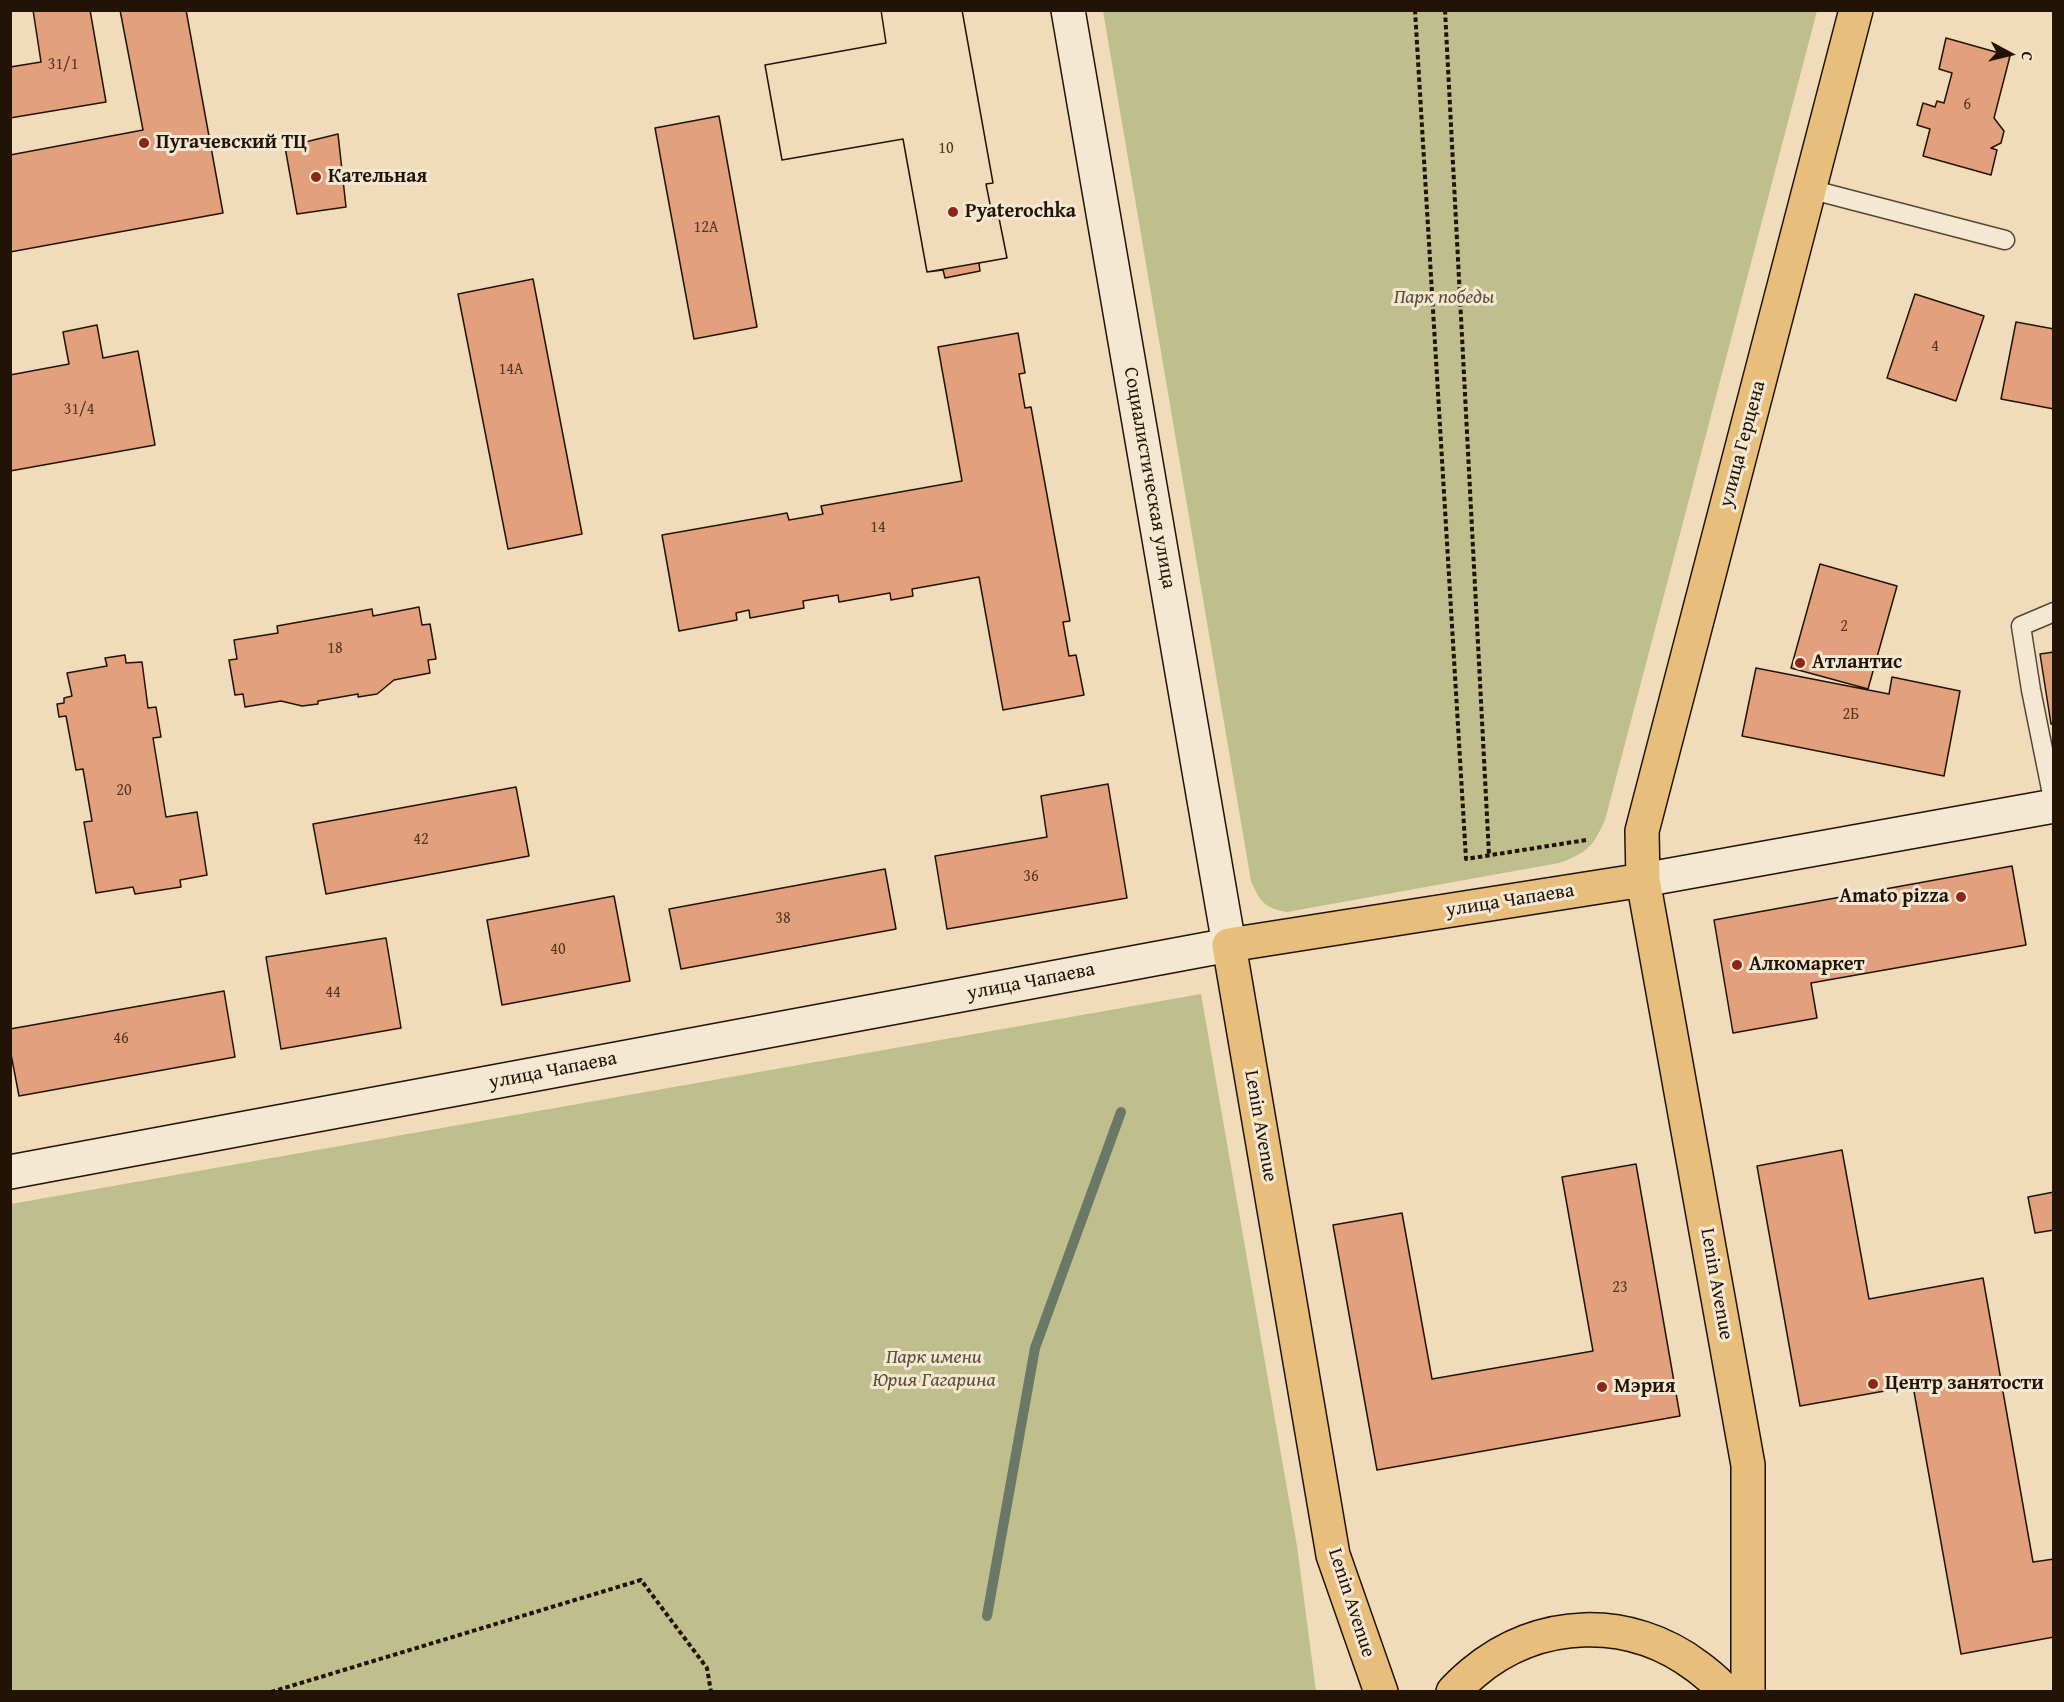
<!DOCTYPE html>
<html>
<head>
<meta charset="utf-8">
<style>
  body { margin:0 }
  #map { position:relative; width:2064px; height:1702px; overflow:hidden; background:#f0dcba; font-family:"Gentium Book Plus",serif }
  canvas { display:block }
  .frame { position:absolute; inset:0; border:12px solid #221304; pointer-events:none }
  .north { position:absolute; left:1980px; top:24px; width:60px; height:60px; -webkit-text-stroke:4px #f5e8d2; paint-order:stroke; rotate:97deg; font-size:16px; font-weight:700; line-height:24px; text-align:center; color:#221304 }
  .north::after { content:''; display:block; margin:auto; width:21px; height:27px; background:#221304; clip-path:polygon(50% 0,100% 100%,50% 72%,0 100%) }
</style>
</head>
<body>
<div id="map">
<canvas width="2064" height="1702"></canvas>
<div class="frame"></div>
<div class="north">С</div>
</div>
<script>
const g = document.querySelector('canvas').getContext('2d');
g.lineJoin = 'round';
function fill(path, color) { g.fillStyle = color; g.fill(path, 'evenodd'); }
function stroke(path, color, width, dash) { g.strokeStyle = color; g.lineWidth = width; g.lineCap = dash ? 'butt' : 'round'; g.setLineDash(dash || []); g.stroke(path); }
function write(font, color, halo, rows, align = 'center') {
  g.font = font + ' "Gentium Book Plus",serif'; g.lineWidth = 6; g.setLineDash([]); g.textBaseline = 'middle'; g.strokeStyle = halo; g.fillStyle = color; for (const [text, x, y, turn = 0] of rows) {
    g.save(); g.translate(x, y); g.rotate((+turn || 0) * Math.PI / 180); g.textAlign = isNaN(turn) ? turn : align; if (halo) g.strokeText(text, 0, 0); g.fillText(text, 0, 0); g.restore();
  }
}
const green = new Path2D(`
  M1103,11H1817L1605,820C1592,848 1588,852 1559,863L1287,912C1265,908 1260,902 1251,881Z
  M1201,994L1297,1546L1316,1691H11V1204Z`);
const stream = new Path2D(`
  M987,1616L1035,1348L1121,1112`);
const building = new Path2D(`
  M33,10H90L106,102L10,118V67L41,62Z
  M120,10H186L223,213L10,252V155L143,130Z
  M881,10H962L993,183L986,184L993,219L999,218L1007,258L979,263L980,271L945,278L943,270L927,272L903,139L782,160L765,65L886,43Z
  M881,10H962L993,183L986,184L993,219L999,218L1007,258L927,272L903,139L782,160L765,65L886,43Z
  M1946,38L2010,56L1994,118L2004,131L2001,143L1991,148L1997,150L1991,175L1923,156L1930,129L1917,125L1923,103L1935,107L1937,101L1944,103L1952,73L1939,69Z
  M719,116L757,327L694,339L655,128Z
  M338,134L346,207L297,214L285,147Z
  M533,279L582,534L508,549L458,294Z
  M1915,294L1984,316L1956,401L1887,378Z
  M2016,322L2054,329V409L2001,399Z
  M97,325L103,358L138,351L155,445L10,471V375L69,364L63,332Z
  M1018,333L1025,373L1019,374L1025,408L1031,407L1070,621L1063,622L1069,656L1076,655L1084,695L1003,710L979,577L912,589L913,596L891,600L890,593L839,602L838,595L803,601L804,608L750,618L749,610L736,613L737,620L679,631L662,535L787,513L789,520L823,514L821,506L962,481L938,347Z
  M1820,564L1897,586L1868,689L1791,668Z
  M419,607L422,625L430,624L436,659L428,660L430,673L394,680L377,694L358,697V694L318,701V704L302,706L281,701L245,707L243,694L235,695L229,660L237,659L234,640L278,633L277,626L372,609L373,616Z
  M2054,652V723L2051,724L2040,654Z
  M125,655L126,663L142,662L148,708L156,707L161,737L153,738L166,817L197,812L207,875L180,880L181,887L135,894L133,887L96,893L84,822L92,821L83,769L76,770L66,716L59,717L57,704L64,703V698L72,696L67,673L107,666L105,658Z
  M1756,668L1889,694L1892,677L1960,691L1944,776L1742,736Z
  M1108,784L1127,898L947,929L935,856L1047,837L1041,796Z
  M516,787L529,856L326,894L313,824Z
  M2012,866L2026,945L1811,983L1817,1018L1733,1033L1714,920Z
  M885,869L896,929L681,969L669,909Z
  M614,896L630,981L502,1005L487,920Z
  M386,938L401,1028L281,1049L266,957Z
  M224,991L235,1057L19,1096L10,1049V1029Z
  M1842,1150L1869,1299L1983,1278L2033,1562L2054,1559V1637L1961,1654L1913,1386L1800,1406L1757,1166Z
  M1636,1164L1680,1416L1377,1470L1333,1225L1402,1213L1432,1379L1593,1351L1562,1177Z
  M2054,1192V1230L2035,1233L2028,1197Z`);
const path = new Path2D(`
  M1415,10L1466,859L1586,840
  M1445,10L1489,855
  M271,1692L641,1580L707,1668L711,1692`);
const lane = new Path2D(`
  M1809,189L2005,240
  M2054,612L2021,626L2031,690L2054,804`);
const secondary = new Path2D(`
  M1643,880L2054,806
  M10,1172L1229,945L1068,10`);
const primary = new Path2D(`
  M1381,1692L1333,1555L1229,945L1643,880
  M1453,1692C1459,1685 1466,1679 1473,1673C1538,1618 1630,1615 1698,1667C1708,1675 1717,1681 1725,1692
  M1748,1692V1465L1643,880L1642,831L1856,10`);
const markers = [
  [144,143,6,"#8f2418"],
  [316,177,6,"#8f2418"],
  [953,212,6,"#8f2418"],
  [1800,663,6,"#8f2418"],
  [1961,897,6,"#8f2418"],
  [1737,965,6,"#8f2418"],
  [1873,1384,6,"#8f2418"],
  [1602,1387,6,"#8f2418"]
];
const numberNames = [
  ["31/1",63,65],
  ["6",1967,105],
  ["10",946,149],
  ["12А",706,228],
  ["4",1935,347],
  ["14А",511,370],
  ["31/4",79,410],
  ["14",878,528],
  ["2",1844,627],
  ["18",335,649],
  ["2Б",1851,715],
  ["20",124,791],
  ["42",421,840],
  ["36",1031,877],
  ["38",783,919],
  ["40",558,950],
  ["44",333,993],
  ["46",121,1039],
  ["23",1620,1288]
];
const poiNames = [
  ["Пугачевский ТЦ",156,143],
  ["Кательная",328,177],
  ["Pyaterochka",965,212],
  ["Атлантис",1812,663],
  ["Amato pizza",1949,897,"right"],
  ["Алкомаркет",1749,965],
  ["Центр занятости",1885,1384],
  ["Мэрия",1614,1387]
];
const parkNames = [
  ["Парк победы",1444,298],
  ["Парк имени",934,1358],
  ["Юрия Гагарина",934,1381]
];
const streetNames = [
  ["улица Герцена",1743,444,-75],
  ["Социалистическая улица",1149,478,80],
  ["улица Чапаева",1510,901,-9],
  ["улица Чапаева",1031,982,-11],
  ["улица Чапаева",553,1071,-11],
  ["Lenin Avenue",1260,1126,80],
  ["Lenin Avenue",1716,1284,80],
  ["Lenin Avenue",1351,1603,72]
];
fill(green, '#bebf8c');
stroke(stream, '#6b7867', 10);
fill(building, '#e3a07c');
stroke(building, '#221304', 1.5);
stroke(lane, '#564532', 21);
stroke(secondary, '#221304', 36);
stroke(primary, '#221304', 36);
stroke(path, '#221304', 4, [4.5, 3]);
stroke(lane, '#f5e8d2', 18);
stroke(secondary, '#f5e8d2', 33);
stroke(primary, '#e8be7d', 33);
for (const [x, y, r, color] of markers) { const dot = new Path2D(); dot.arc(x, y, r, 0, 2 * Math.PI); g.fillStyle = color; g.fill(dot); stroke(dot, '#f5e8d2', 2); }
write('16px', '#523622', null, numberNames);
write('bold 20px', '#221304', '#f5e8d2', poiNames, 'left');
write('italic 20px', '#594f34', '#f5e8d2', parkNames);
write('20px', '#221304', '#f5e8d2', streetNames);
</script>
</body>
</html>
